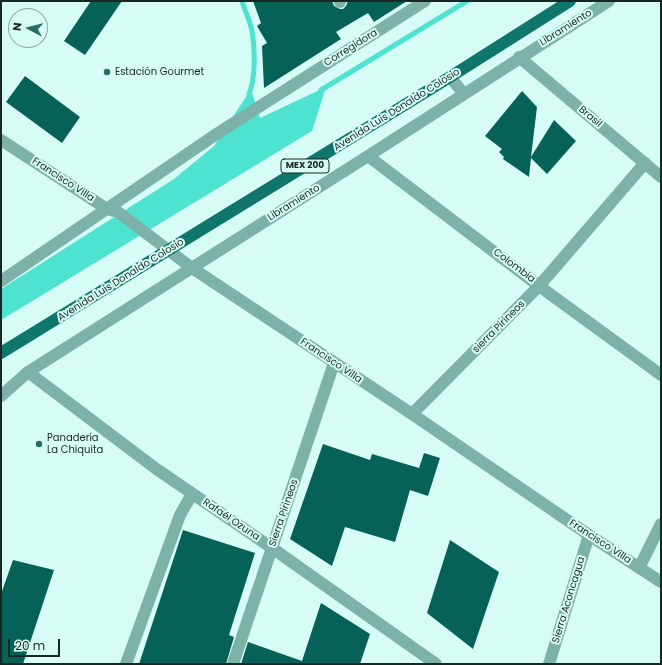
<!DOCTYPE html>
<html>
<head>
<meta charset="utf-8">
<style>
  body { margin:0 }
  #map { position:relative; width:662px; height:665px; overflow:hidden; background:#d7fcf5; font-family:Poppins,sans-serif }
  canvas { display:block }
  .frame { position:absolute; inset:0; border:2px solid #192724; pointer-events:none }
  .north { position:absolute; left:8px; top:8px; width:40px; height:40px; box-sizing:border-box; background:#d7fcf5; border:1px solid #8ba7a1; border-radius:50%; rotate:277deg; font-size:11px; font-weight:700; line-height:16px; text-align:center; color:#192724 }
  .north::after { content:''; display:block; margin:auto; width:14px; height:18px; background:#276e65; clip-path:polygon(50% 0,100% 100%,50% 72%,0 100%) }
  .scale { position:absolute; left:8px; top:639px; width:52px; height:18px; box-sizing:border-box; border:2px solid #192724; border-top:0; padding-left:5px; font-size:12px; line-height:14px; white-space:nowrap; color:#192724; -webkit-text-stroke:3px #d7fcf5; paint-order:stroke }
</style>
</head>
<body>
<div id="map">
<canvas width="662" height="665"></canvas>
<div class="frame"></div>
<div class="north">N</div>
<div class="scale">20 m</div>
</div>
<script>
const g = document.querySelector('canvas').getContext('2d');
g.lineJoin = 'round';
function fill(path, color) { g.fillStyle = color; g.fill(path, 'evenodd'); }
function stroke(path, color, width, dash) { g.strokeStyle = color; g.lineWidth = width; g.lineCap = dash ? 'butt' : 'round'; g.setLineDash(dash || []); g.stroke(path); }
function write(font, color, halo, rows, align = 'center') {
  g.font = font + ' Poppins,sans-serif'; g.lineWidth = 4; g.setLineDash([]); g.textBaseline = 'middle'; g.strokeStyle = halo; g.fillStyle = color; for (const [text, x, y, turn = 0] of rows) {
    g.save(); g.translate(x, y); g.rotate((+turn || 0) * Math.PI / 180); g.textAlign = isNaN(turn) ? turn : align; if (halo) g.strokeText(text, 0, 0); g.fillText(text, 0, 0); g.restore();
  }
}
const water = new Path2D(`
  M326,87L312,131L1,320V289L174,179L214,146L251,89L260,118Z`);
const stream = new Path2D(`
  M242,1C245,11 250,21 252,31C255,49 256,77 249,94
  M321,90L467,1`);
const building = new Path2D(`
  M91,1H122L85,55L64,41Z
  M253,1H332L334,6L340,9H343L346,6L348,1H407L374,22L368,13L336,32L341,39L264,88L262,46L267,43L257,26L261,23Z
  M25,76L80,117L62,143L6,102Z
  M522,91L537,107L531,157L554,120L576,141L547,174L531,158L529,177L503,159L504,157L499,152L502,149L485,136Z
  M323,444L370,460L372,454L419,468L424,453L440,458L428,496L410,490L395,542L345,527L332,566L290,539Z
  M183,530L255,553L229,635L234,637L226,664H139Z
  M450,540L499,572L473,649L427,613Z
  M13,560L54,570L23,664H1V594Z
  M321,603L370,634L360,664H241L248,642L302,661Z`);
const minor = new Path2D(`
  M340,1V2
  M519,57L661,177
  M450,77L464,94
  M1,140L107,209L118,212L192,268L412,414L589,535L661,582
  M368,156L539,286L661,375
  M1,281L218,133L425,1
  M28,372L155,468L272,548L436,664
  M1,396L28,372L368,156L609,1
  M412,414L539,286L645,163
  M639,568L661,524
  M126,664L180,515L192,494
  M233,664L334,363
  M549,664L589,535`);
const major = new Path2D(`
  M1,353L450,77L570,1`);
const markers = [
  [107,72,4,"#276e65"],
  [39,444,4,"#276e65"]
];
const shields = [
  [305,166,48]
];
const shieldNames = [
  ["MEX 200",305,166]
];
const streetNames = [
  ["Libramiento",566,28,-32],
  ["Corregidora",351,48,-32],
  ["Avenida Luis Donaldo Colosio",397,110,-32],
  ["Brasil",590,117,40],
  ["Francisco Villa",63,180,33],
  ["Libramiento",294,203,-32],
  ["Colombia",514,266,37],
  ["Avenida Luis Donaldo Colosio",121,280,-32],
  ["sierra Pirineos",499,327,-45],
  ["Francisco Villa",331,361,34],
  ["Sierra Pirineos",284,513,-71],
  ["Rafaél Ozuna",231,520,34],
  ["Francisco Villa",600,542,33],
  ["Sierra Aconcagua",569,600,-73]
];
const poiNames = [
  ["Estación Gourmet",115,72],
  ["Panadería",47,438],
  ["La Chiquita",47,450]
];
fill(water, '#4de3d0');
stroke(stream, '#4de3d0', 5);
fill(building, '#066157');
stroke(minor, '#7db2a9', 12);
stroke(major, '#10766b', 12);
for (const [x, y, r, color] of markers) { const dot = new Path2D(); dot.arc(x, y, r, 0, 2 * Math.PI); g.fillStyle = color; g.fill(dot); stroke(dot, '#d7fcf5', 1.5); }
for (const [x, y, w] of shields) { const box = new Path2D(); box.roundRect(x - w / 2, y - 7, w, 14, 3); g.fillStyle = '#d7fcf5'; g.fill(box); stroke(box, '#192724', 1); }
write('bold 9px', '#192724', null, shieldNames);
write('10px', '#192724', '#d7fcf5', streetNames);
write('10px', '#192724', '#d7fcf5', poiNames, 'left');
</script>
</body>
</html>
